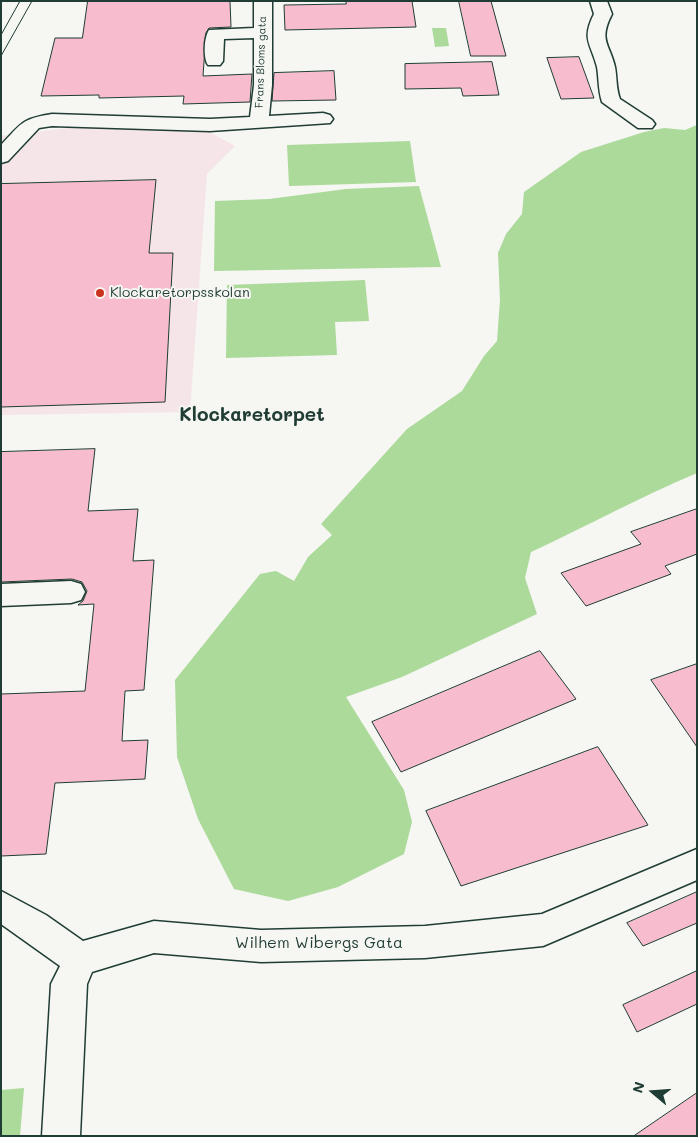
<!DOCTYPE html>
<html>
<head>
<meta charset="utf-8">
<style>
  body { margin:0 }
  #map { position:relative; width:698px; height:1137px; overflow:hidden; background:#f6f6f2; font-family:Mali,sans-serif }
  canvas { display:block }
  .frame { position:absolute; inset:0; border:2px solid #1f3d34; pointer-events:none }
  .north { position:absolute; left:628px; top:1067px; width:50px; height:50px; -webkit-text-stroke:4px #f6f6f2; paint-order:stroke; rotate:288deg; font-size:14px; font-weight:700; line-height:20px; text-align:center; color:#1f3d34 }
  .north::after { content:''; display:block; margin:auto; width:18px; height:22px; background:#1f3d34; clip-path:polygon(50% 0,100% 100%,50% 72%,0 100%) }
</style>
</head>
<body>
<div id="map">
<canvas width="698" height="1137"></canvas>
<div class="frame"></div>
<div class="north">N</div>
</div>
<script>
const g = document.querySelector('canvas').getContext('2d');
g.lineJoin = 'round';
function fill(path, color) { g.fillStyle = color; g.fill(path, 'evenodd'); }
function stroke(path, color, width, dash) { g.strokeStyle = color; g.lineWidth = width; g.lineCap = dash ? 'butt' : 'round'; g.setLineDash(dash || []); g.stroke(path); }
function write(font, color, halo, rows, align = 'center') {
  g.font = font + ' Mali,sans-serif'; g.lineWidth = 4; g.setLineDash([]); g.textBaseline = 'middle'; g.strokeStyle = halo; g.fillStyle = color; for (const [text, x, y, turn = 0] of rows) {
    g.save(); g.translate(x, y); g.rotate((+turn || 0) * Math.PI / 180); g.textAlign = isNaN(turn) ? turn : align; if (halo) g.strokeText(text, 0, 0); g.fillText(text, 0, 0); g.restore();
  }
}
const built = new Path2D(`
  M114,126L202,128L235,146L207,174L190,412L1,415V136L68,128Z`);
const green = new Path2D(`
  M432,28H446L449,46L435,47Z
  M697,125V473C640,497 587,526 531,552L525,578L537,614L402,677L346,697L404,790L412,822L404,854L338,887L288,901L234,889L198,819L177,757L175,680L260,574L276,571L294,581L308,557L332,535L321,524L407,429L462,391L484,356L497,341L500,300L498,253L506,234L522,214L524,192L581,152L644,132L664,128L685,130Z
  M410,141L416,182L289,186L287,145Z
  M419,186L441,267L214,271L215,201L269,199L346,189Z
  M365,280L369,321L335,322L337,355L226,358L227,285Z
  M24,1088L20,1136H1V1090Z`);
const building = new Path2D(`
  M88,1H230L231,27L209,28L206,33L203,76L252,74L250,102L183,104L184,96L99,98V95L41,96L55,38H82Z
  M346,1H412L416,27L285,30L284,5L346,4Z
  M459,1H491L506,56H471Z
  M579,57L594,98L561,99L547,58Z
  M492,62L499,95L463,96L461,88L405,89V64Z
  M334,71L336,100L272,101L274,73Z
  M156,180L149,253H173L165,402L1,407V184Z
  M95,449L88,511L138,509L133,561L154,560L144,690L125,691L122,741L148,740L145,779L55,783L46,854L1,856V694L85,691L94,604L78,605L83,601L87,591L82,582L72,579L1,582V452Z
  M697,509V554L665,566L671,574L586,606L561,573L641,544L631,532Z
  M540,651L576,699L401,772L372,722Z
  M697,664V747L651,680Z
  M598,747L648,825L461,886L426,811Z
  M697,892V923L643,946L627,923Z
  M697,971V1004L637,1032L623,1005Z
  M697,1093V1136H634Z`);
const minor = new Path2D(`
  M254,1H272V85L269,116L323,113L330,115L333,119L330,123L210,131L52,126L39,128L8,161L1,163V145C22,123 21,119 52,114L210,119L250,117L254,85V38L224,39L223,61L220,65H208C203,58 204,37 209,30L254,28Z
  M590,1H607L612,14C598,41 610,44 615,67C617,78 616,89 620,99L652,120L655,124L652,128H638L602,102C598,90 599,78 597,67C591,43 581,40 594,14Z
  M71,581L81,584L85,592L81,600L71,603L1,606V584Z
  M697,849V880L543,946L425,958L261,962L154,953L92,972L87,984L80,1136H42L51,984L60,966L1,924V891L46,915L83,941L154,921L261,930L425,926L542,914Z`);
const tram = new Path2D(`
  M1,35L20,1
  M1,56L32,1`);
const markers = [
  [100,293,5,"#c8321e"]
];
const farStreetnames = [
  ["Frans Bloms gata",261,62,-88]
];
const poiNames = [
  ["Klockaretorpsskolan",110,293]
];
const nearStreetnames = [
  ["Wilhem Wibergs Gata",319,943]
];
const districtNames = [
  ["Klockaretorpet",252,415]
];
fill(built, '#f6e5e8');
fill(green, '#abda9a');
fill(building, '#f7bdcf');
stroke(building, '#1f3d34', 1);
stroke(minor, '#1f3d34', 3);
fill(minor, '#f6f6f2');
stroke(tram, '#1f3d34', 1);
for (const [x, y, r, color] of markers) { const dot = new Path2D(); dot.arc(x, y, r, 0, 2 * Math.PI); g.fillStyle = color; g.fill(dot); stroke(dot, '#f6f6f2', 2); }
write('11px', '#1f3d34', '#f6f6f2', farStreetnames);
write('14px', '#1f3d34', '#f6f6f2', poiNames, 'left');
write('16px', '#1f3d34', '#f6f6f2', nearStreetnames);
write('bold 19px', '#1f3d34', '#f6f6f2', districtNames);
</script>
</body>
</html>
